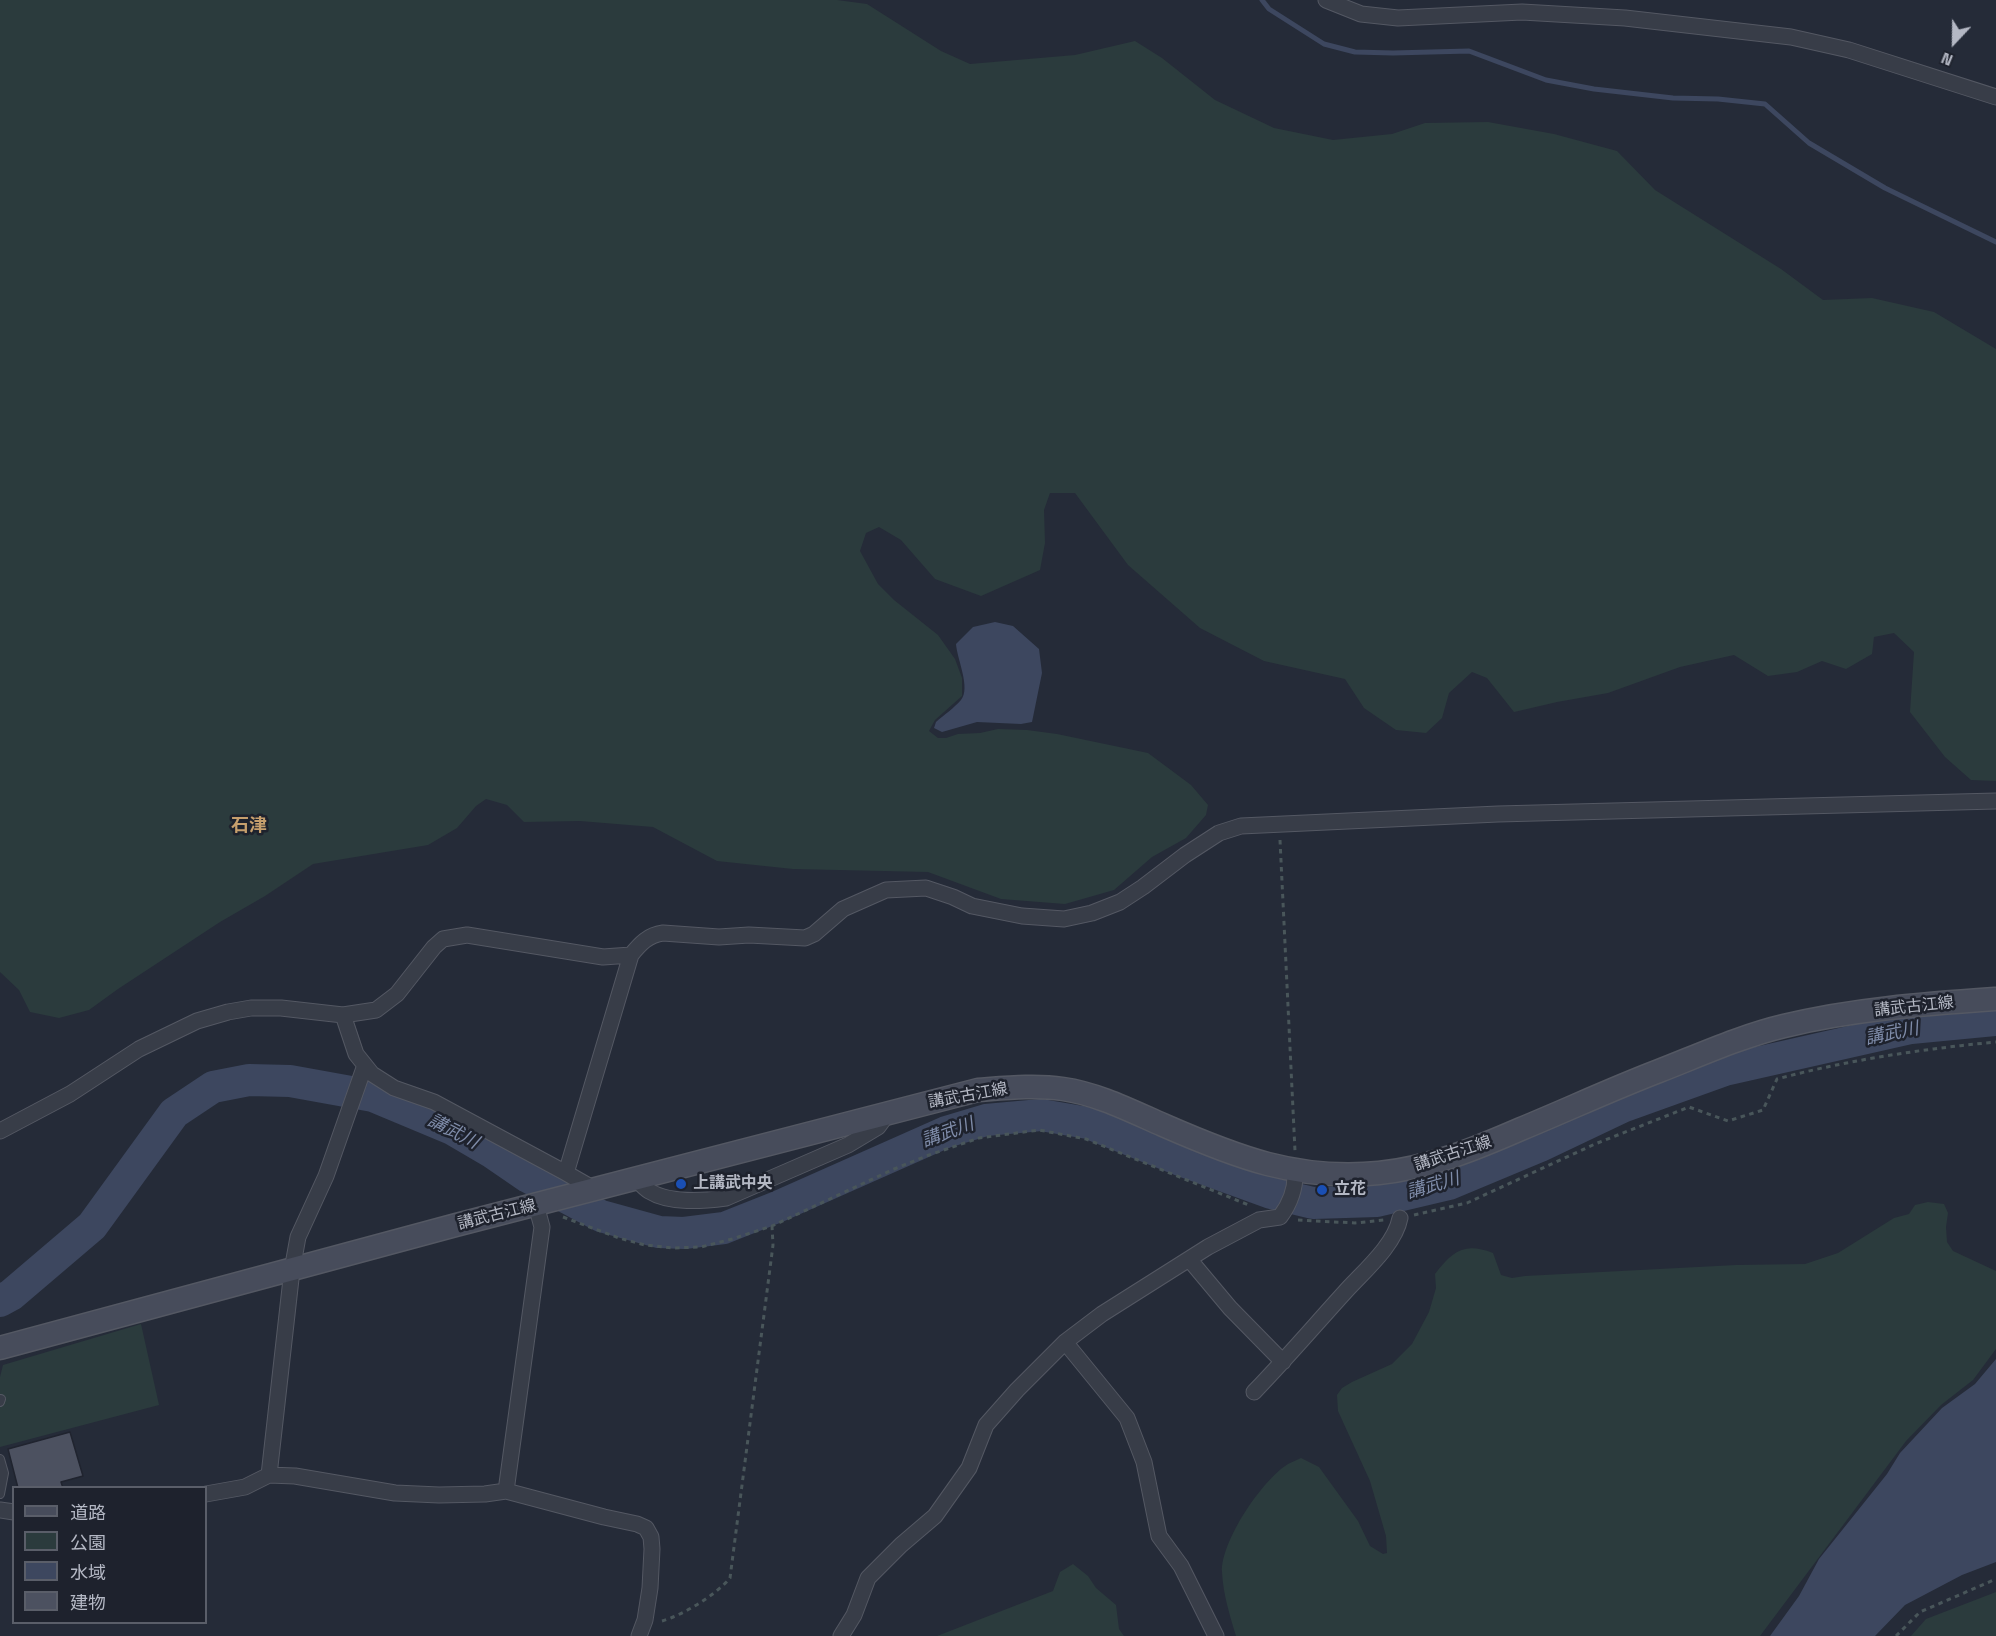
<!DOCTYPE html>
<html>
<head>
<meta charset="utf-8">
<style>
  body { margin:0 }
  #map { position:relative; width:1996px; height:1636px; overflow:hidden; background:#252b38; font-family:"Space Grotesk","Noto Sans JP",sans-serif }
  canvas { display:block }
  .legend { position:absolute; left:12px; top:1486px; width:195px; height:138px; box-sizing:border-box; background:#1e222d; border:2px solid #5a5e69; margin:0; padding:8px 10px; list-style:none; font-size:18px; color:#b4b8c4 }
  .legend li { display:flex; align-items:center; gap:12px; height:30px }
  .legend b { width:30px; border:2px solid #5a5e69 }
  .north { position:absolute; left:1924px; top:12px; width:60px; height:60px; -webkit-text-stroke:4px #1e222d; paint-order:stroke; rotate:202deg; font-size:16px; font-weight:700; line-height:24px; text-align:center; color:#b4b8c4 }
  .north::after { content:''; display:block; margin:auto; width:21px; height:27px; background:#b4b8c4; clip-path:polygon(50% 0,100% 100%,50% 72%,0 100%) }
</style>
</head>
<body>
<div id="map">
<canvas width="1996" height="1636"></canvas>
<ul class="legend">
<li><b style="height:8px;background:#474c5b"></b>道路</li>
<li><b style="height:16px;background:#2b3b3d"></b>公園</li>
<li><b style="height:16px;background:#3d475f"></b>水域</li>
<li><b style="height:16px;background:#4c5160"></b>建物</li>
</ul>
<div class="north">N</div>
</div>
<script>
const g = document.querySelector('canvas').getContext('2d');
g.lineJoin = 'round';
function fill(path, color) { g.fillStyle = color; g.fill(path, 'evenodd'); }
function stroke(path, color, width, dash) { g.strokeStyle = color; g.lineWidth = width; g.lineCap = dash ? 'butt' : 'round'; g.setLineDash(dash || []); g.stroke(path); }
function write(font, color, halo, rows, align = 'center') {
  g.font = font + ' "Space Grotesk","Noto Sans JP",sans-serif'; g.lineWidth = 5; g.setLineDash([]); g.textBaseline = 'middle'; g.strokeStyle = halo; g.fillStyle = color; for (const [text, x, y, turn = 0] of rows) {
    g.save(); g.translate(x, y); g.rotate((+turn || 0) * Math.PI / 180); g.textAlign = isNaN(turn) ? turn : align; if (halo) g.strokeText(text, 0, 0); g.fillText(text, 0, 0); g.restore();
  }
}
const green = new Path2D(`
  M0,0H837L867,4L941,51L970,64L1075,55L1135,41L1162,58L1215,100L1274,128L1333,140L1392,134L1425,123L1488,122L1554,134L1617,151L1655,190L1781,269L1823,300L1872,298L1934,312L1996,349V781L1971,780L1945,757L1910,712L1914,652L1894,633L1874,637L1872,654L1846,669L1822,661L1797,672L1768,676L1734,655L1680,667L1608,693L1557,702L1514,712L1487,678L1472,672L1449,693L1442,718L1426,733L1396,730L1364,708L1345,679L1264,661L1200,628L1128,565L1075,493H1050L1044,510L1045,543L1040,570L981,596L935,579L901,540L879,527L866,533L860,551L878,584L894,600L938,635L955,659L962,678V696L935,720L929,731L938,738H946L958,734L980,733L998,729L1027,730L1057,734L1148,753L1191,785L1208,805L1206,815L1186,838L1152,857L1114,890L1065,904L1001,899L928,872L793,869L717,861L653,827L580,821L524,822L507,805L486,799L476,806L457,828L428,845L313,864L265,896L220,922L118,989L89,1010L59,1018L30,1012L19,990L0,972Z
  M1928,1202L1944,1204L1948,1213L1946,1227L1947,1242L1953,1251L1996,1271V1349L1973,1380L1941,1405L1906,1441L1760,1636H1236C1230,1616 1223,1594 1222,1572C1221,1541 1262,1480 1288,1464C1292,1462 1297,1460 1301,1458L1319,1467L1358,1521L1370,1546L1383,1554L1387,1553L1386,1536L1370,1481L1338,1411L1337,1395L1342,1388L1352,1382L1392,1364L1412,1344L1429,1312L1436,1288L1435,1274C1453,1251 1464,1242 1493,1253L1501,1275L1512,1278L1525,1276L1736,1265L1805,1264L1838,1253L1894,1218L1909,1214L1915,1205Z
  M141,1324L159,1405L0,1447V1377L3,1365Z
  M1073,1564L1088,1576L1096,1588L1116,1605L1119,1629L1124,1636H937L1053,1591L1060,1572Z
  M1996,1592V1636H1911L1926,1619Z`);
const water = new Path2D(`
  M995,622L1013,626L1039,649L1042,673L1032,722L1021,724L977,722L942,732L934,728L936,722C944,715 954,708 961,700C971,688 957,659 956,644L973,627Z
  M1996,1359V1562L1962,1575L1905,1605L1875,1636H1770L1799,1596L1819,1559L1887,1474L1900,1453L1942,1408L1975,1384Z`);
const stream = new Path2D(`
  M1262,0L1269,9L1324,44L1355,52L1393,53L1469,51L1546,80L1594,89L1673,98L1718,99L1765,104L1809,143L1885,188L1996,242`);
const river = new Path2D(`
  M0,1301L11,1295L92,1226L174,1113L213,1087L249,1080L290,1081L373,1096L452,1129L493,1153L528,1177L601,1216L659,1232L684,1233L724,1228L777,1207L946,1132L986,1120L1041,1115L1088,1123L1180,1160L1271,1193L1313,1203L1377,1201L1449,1184L1540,1146L1622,1107L1725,1070L1911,1028L1996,1020`);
const building = new Path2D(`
  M70,1432L83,1476L61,1482L63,1488H18L8,1449Z`);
const path = new Path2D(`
  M1280,840L1295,1151
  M1414,1215L1467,1203L1595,1144L1689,1107L1728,1121L1763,1110L1777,1079C1848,1060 1922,1049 1996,1042
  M563,1217L619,1238L645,1245L673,1248L701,1247L732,1239L772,1226L894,1169L929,1155L979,1138L1039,1130L1086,1139L1251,1206
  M1298,1220L1355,1223L1384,1220
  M662,1621C683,1615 716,1595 730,1578L773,1245L772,1226
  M1896,1636L1920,1612L1996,1579`);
const lane = new Path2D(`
  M0,1402L1,1399
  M0,1459L4,1473L0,1494`);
const street = new Path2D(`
  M1326,0L1361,14L1398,18L1522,12L1625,18L1791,37L1849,50L1996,97
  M343,1015L356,1054L372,1074L394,1088L434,1102L566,1173
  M0,1131L70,1094L139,1049L197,1021L228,1012L251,1008H281L343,1015L376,1010L397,994L434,947L443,939L467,935L603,957L631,955
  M635,1178C639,1182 644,1188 649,1191C670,1204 703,1201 726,1198L848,1145L878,1127L889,1112
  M594,1189L566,1173L631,955C640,944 648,935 663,933L719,937L749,935L805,938L814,934L843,909L886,890L926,888L953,897L972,906L1022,916L1064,919L1092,913L1120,902L1143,887L1185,855L1219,833L1241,826L1498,814L1996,801
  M1189,1259L1230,1308L1283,1362
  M1065,1342L1127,1418L1144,1462L1159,1536L1181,1566L1216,1636
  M1254,1392C1286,1359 1315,1325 1345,1292C1363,1272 1395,1245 1400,1218
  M269,1475L292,1270L298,1237L326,1176L365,1065
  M506,1491L542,1227L536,1205
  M206,1494L245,1487L269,1475L295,1476L395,1493L439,1495L485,1494L506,1491L604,1517L637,1524L646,1528L651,1537L652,1549L650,1588L645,1620L639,1636
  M0,1510L14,1512
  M841,1636L854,1615L868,1578L901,1545L935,1516L969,1468L986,1425L1017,1390L1065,1342L1102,1314L1208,1247L1259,1220L1280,1217C1290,1204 1296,1187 1295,1171`);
const secondary = new Path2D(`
  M0,1348L456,1225L978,1090C1006,1088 1035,1085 1063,1089C1098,1094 1131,1111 1163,1125C1236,1157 1297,1181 1379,1173C1429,1168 1475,1149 1521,1129C1567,1110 1612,1089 1659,1071C1700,1055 1742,1036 1784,1026C1853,1009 1925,1004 1996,999`);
const markers = [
  [681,1184,6,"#1a4fb4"],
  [1322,1190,6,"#1a4fb4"]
];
const streetNames = [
  ["講武古江線",1914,1007,-6],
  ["講武古江線",968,1096,-10],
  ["講武古江線",1453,1154,-18],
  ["講武古江線",497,1215,-14]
];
const poiNames = [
  ["上講武中央",693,1184],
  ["立花",1334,1190]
];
const neighbourhoodNames = [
  ["石津",249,826]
];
const waterNames = [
  ["講武川",1892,1034,-11],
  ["講武川",453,1132,27],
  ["講武川",948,1133,-20],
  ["講武川",1433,1186,-16]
];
fill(green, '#2b3b3d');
fill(water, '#3d475f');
stroke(stream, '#3d475f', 5);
stroke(river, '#3d475f', 32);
fill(building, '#4c5160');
stroke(building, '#20242f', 1.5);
stroke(lane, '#545863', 10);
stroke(street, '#545863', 17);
stroke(secondary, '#545863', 25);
stroke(path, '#49565a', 3, [4.5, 4.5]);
stroke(lane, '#383d48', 8);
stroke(street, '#383d48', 15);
stroke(secondary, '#474c5b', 22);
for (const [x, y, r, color] of markers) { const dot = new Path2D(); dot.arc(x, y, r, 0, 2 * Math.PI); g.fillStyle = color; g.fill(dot); stroke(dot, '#1e222d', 2); }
write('16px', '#b4b8c4', '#1e222d', streetNames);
write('bold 16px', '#b4b8c4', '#1e222d', poiNames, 'left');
write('bold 18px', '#c69f6d', '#1e222d', neighbourhoodNames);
write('italic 18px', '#7f8ca9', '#1e222d', waterNames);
</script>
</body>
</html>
